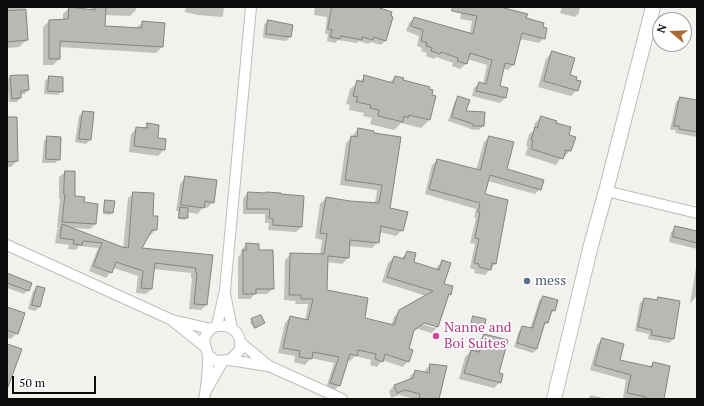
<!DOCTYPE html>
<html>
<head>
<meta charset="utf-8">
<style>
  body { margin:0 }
  #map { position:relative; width:704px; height:406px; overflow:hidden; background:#f3f1ed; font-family:"PT Serif",serif }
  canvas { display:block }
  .frame { position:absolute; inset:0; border:8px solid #0d0c0b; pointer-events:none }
  .north { position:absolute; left:652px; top:12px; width:40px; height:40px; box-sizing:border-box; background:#fff; border:1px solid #9e9e9d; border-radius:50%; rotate:289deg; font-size:11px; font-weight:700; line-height:16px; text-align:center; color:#0d0c0b }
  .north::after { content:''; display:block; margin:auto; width:14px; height:18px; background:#aa6b32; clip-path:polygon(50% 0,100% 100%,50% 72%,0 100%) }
  .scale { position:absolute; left:12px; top:376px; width:84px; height:18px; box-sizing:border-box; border:2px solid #0d0c0b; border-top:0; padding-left:5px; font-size:12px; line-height:14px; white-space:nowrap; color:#0d0c0b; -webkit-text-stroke:3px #fff; paint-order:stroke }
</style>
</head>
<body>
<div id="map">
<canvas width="704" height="406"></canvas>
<div class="frame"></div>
<div class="north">N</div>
<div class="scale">50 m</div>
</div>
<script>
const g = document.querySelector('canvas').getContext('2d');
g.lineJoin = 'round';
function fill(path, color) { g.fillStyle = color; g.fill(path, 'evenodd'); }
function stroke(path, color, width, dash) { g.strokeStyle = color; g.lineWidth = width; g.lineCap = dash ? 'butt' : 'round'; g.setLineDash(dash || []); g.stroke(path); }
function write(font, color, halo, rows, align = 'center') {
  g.font = font + ' "PT Serif",serif'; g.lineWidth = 3.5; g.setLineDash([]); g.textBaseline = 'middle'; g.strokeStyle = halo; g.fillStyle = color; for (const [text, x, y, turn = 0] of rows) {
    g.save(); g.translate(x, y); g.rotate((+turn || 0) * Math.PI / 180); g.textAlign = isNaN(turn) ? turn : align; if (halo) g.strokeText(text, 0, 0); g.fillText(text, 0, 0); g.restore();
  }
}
const shadow = new Path2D(`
  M7,7H25L27,40L19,47L7,48Z
  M90,7H136V10L130,16L104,15V27L136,28L143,22L162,47L156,53L59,47V59L53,65H43V27L49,21L63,20V14L69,8L90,10Z
  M186,7H224L223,15L222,17L198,15L185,12Z
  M315,7H374L385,41L381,45L371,42L368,44L359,41L357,43L338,40L335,43L327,41L328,34H325L327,17L314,15Z
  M462,7H503V9L542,27L544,38L539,43L520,39L514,64L508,70L503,69L498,87L507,89L505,98L500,103L472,96L474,88L479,83L483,84L487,65L467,59L466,64L460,69L452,66L453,63L436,57L434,59L426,56L427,53L421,51L422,48L417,46L419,36L406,31L409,23L415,18L470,34L472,21L460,19Z
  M562,7H580L579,13L575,17L560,13Z
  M268,21L290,37L286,41L263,38L264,25Z
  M552,52L569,75L575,80L577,90L571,96L538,87L546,59Z
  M10,77L28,90L25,94H20V98L17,102H9L7,80Z
  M49,77L62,91L58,95L44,94L45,81Z
  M365,77L389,83L395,77L402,81L429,120L421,128L401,123L394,130L370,124L372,118L363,116L364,113L349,110L350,105L346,104L350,89Z
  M458,97L465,112L483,126L479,130L469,129V128L448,121L455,101Z
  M680,98L697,101V137L675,133L676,130H670L676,102Z
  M83,112L90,140L86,144L75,142L79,116Z
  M541,117L568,135L570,151L564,157L562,156L556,165L525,155L528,147L526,146L529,134L533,131L535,123Z
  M7,118L17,161L11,167H7Z
  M148,124L157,139L165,140L164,150L158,156L129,152L131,134L137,128L143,129Z
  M358,129L373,131L389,208L402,230L396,236L379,232L378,242L372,248L349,246L348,258L342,264L327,262L326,291L364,319L391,326L394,317L400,311L426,296L382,282L388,263L394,257L401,259L407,252L412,263L436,270L437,267L442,261L443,285L450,294L447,297L437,327L432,333L418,329L412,332L408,350V361L403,367L382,360L377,367L370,365L371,360L355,356L350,361L347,360L339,385L334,391L326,388L334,363L311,358L305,365L294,362L295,356L278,353L285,323L290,317L305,320L308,304H295L296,301L284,300L285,260L291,254L320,255L322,240L315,238L320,204L326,198L350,202L375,203L377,190L340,185L346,143L352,137L353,135ZM420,321L435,326V328L419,323Z
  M48,137L59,159L55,163H42L44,141Z
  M489,137L506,169L540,189L535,194L488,181L483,195L507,201L495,264L485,275L474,273L475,270L470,268L475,244L470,243L476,218L474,217L476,209L425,194L432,165L438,160L476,170L484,142Z
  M65,172H74V197L83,203L95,224L90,229L72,228L123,249L128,198L134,193L152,216L156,229L151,235H148L141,249L212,256L206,305L201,310L189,309L192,278H191V273L153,269L151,289L146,294L136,293L138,276L114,268L106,278L89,271L98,248L79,246L76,250L68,249L69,245L55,243L57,230L59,228H57L60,199H59V177Z
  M186,177L213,202L207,208H203L197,214L187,212V218L185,220L178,219V211H176L180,184Z
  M248,193L301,227L296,232L268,230L269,223H265V214H243V198Z
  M106,201L114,202L112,213L110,215L103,214L104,202Z
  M676,227L697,232V249L669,242L671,232Z
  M247,244L258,251L273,289L267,294H255L250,299H238V257L241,254V250Z
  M697,261V295L690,304Z
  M7,276L28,290L24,294L7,288Z
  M37,287L39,307L35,311L28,309L33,291Z
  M543,297L554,311L550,315L547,323L543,326L537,349L533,353L514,347L519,331L523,327L530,329L539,301Z
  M658,298L673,339L669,343L648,339L649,334L635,331L640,303L644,299L655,301Z
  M7,308L17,333L11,339L7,338Z
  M474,317L483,328L481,329L470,327Z
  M252,320L264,323L254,329L250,322Z
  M484,335L500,382L494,388L459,379L465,357L471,351L475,352L478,341Z
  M602,339L618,361L649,367L653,363L662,399L623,398L626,380L590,370L597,345Z
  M430,365L438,399H415L399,395L391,398L389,391L394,386L409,381L410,376L416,371L425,373V370Z
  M591,395L603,398L602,399H588Z`);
const building = new Path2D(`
  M69,7L95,10V7H106L105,26L142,28V21L165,23L163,47L60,41V59H49V20L68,19Z
  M332,7H377L392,12L391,16L393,17L386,41L374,37L373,40L362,37V40L341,36L340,39L330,37L332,30L328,29Z
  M453,7H504V8L528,14L526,18L544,23L543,27L547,28L545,39L522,33L514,65L505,63L500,86L508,88L506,98L476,91L479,82L486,84L492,60L470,53L467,64L457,61L458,58L441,52L440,54L431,51L432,48L426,46L427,43L421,41L423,30L411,26L414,17L473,34L477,16L452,11Z
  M26,10L28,40L7,42V11Z
  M268,20L293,25L291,37L266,34Z
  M552,51L575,58L570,75L577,77L576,80L581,81L578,91L544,81Z
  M20,75H28L29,90L21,91V98L12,99L10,76Z
  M364,75L393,83L395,76L404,78L403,80L430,87L429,89L433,90L432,95L436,96L430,120L409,115L408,118L404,116L403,122L378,116L379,110L370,108L371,105L356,102L358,97L353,96L357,80L363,82Z
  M49,76L63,77V92L48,91Z
  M458,96L470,100L466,111L485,112L484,126H473V124L452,117Z
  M680,97L697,100V132L679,129V126H674Z
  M83,111L94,112L91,140L79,139Z
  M541,116L557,121L556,123L571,127L569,135L576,137L571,151L566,150L563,159L531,149L533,141L531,140L535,127L537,128Z
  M7,117H17L18,161L7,162Z
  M147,123L159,125L158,138L166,139L165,150L134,146L136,127L147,128Z
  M358,128L374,131V133L401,137L390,208L408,212L403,231L381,226L379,243L350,240L349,258L328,256L327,290L368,298L365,318L394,325L399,310L433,291L387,277L394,256L404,259L407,251L416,253L414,262L439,270L442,260L451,263L444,284L453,286L451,295L449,294L438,327L424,323L414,330L409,349L413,350L409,362L385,354L383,362L375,359L376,354L358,350L357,356L350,354L340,386L330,383L339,357L313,352L312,359L299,357L300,351L283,348L290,316L308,320L313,299H301V295H289L290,253L324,254L327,234L320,233L326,197L350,201L379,203L382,185L345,180L351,136L357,137Z
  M47,136L61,137L60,160L46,159Z
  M489,136L514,142L507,169L544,180L541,190L490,175L485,194L508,200L496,264L492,263L491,270L479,267V264L474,263L479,239L475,238L480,212H478L480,203L429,189L437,159L480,170Z
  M65,171H75V196L85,197L84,202L98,204L96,224L62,222L65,194H64Z
  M185,176L217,180L214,203L205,201L204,208L181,205Z
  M133,192L154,193L153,216H158L157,230H152L142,248L213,255L207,305L194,304L197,273L195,272L196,268L155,263L152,289L141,288L143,271L116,262L112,273L93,266L102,243L83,241L82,245L73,244L74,240L60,238L62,224L125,248V247L128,248Z
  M248,192L266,193V192L281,193V194L304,196L302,227L273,225V219L269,218L270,209H247Z
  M105,200L115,201L113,213L104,212Z
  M180,207L188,208V218H179Z
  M675,226L697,231V243L673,237Z
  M246,243L259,244V250H273L274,289H256V294H243V250H246Z
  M7,273L32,283L29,291L7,283Z
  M37,286L45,288L40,307L32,305Z
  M543,296L558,300L555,311L552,310L548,323L545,322L537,349L517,343L522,326L532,328Z
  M658,297L680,301L674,339L651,335L652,330L638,327L644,298L657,300Z
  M7,307L25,313L18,334L7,330Z
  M261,315L265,323L255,328L251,319Z
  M473,316L486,319L484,328L471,325Z
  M484,334L508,340L499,373L503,374L501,383L464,373L471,350L479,352Z
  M602,338L624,344L620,360L652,367L653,362L670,366L664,399H646V397L627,393L631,375L595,365Z
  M7,344L22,349L8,387L7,386Z
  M430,364L447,366L439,399H419L420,394L405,390L397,393L394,385L413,378L415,370L429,373Z`);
const street = new Path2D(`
  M606,191L697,213
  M7,245L172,320L211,329
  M225,294L232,328
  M173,321L204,346
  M217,326L225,290L251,7
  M240,342L269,366L342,399
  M230,360L268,366
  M207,389L223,361
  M204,399C206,391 209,362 208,355C207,349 203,345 205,337C211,321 233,323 239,337C241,341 240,346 240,350L230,360L216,361L208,355`);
const secondary = new Path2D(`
  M554,399L591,245L606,191L653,7`);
const markers = [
  [527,281,4,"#5c6f8a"],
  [436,336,4,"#d1479c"]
];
const serviceNames = [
  ["mess",535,281]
];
const hotelNames = [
  ["Nanne and",444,328],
  ["Boi Suites",444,344]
];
fill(shadow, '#0003');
fill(building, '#bab8b5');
stroke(building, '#848380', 1);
stroke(street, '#bebdb9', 12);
stroke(secondary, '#bebdb9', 16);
stroke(street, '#fff', 10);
stroke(secondary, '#fff', 14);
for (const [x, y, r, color] of markers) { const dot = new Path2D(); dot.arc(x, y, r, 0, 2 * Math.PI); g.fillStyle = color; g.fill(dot); stroke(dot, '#fff', 1.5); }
write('14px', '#4e5e75', '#fff', serviceNames, 'left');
write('14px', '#b23c85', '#fff', hotelNames, 'left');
</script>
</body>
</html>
